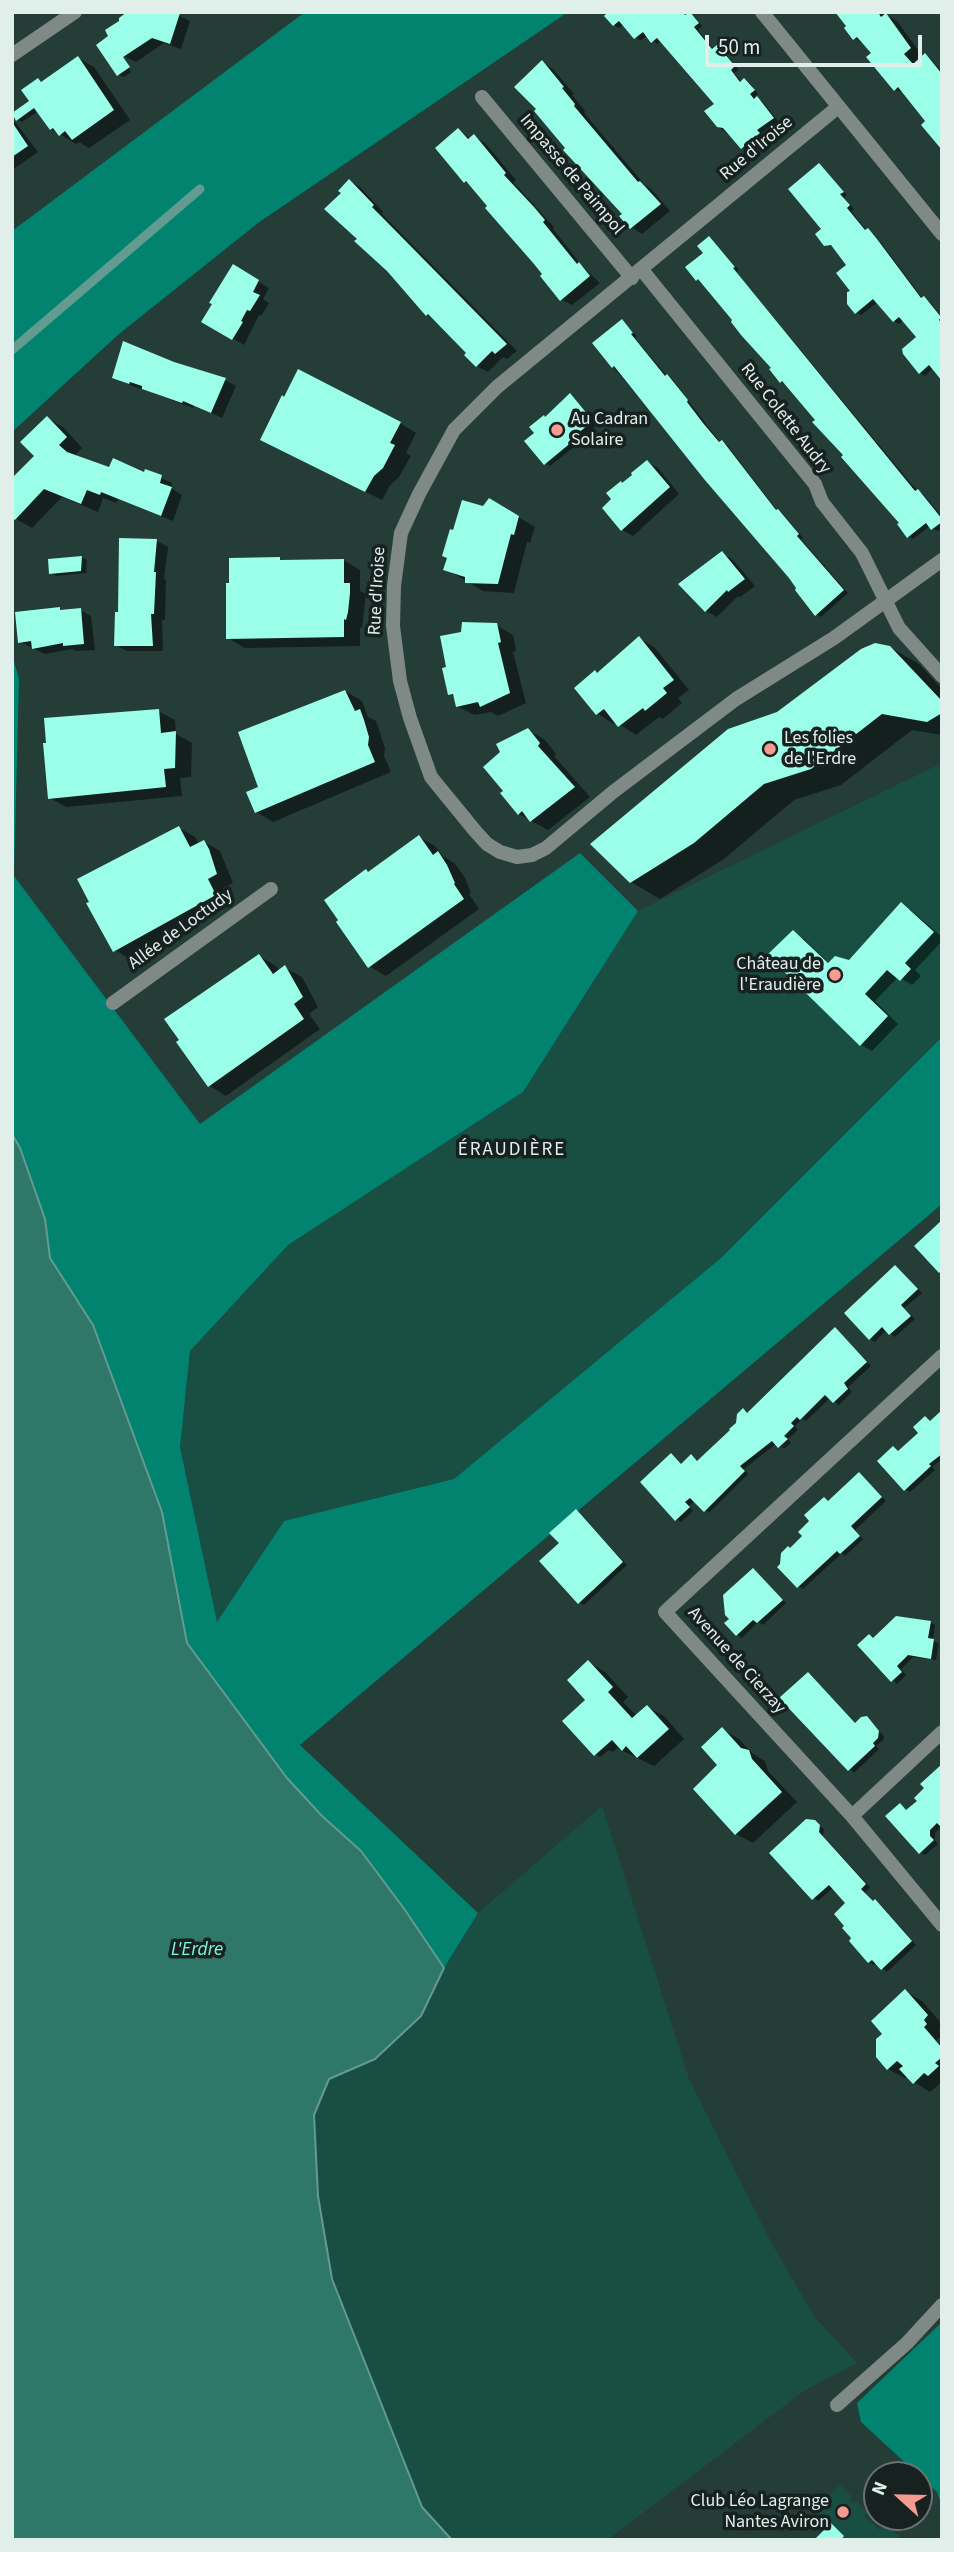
<!DOCTYPE html>
<html>
<head>
<meta charset="utf-8">
<style>
  body { margin:0 }
  #map { position:relative; width:954px; height:2552px; overflow:hidden; background:#253d37; font-family:"Source Sans 3",sans-serif }
  canvas { display:block }
  .frame { position:absolute; inset:0; border:14px solid #e1efeb; pointer-events:none }
  .north { position:absolute; left:863px; top:2461px; width:70px; height:70px; box-sizing:border-box; background:#17211f; border:2px solid #687371; border-radius:50%; rotate:292deg; font-size:19px; font-weight:700; line-height:28px; text-align:center; color:#e1efeb }
  .north::after { content:''; display:block; margin:auto; width:24px; height:32px; background:#f59c91; clip-path:polygon(50% 0,100% 100%,50% 72%,0 100%) }
  .scale { position:absolute; left:705px; top:35px; width:217px; height:32px; box-sizing:border-box; border:4px solid #e1efeb; border-top:0; padding-left:9px; font-size:21px; line-height:24px; white-space:nowrap; color:#e1efeb; -webkit-text-stroke:5px #17211f; paint-order:stroke }
</style>
</head>
<body>
<div id="map">
<canvas width="954" height="2552"></canvas>
<div class="frame"></div>
<div class="north">N</div>
<div class="scale">50 m</div>
</div>
<script>
const g = document.querySelector('canvas').getContext('2d');
g.lineJoin = 'round';
function fill(path, color) { g.fillStyle = color; g.fill(path, 'evenodd'); }
function stroke(path, color, width, dash) { g.strokeStyle = color; g.lineWidth = width; g.lineCap = dash ? 'butt' : 'round'; g.setLineDash(dash || []); g.stroke(path); }
function write(font, color, halo, rows, align = 'center') {
  g.font = font + ' "Source Sans 3",sans-serif'; g.lineWidth = 7; g.setLineDash([]); g.textBaseline = 'middle'; g.strokeStyle = halo; g.fillStyle = color; for (const [text, x, y, turn = 0] of rows) {
    g.save(); g.translate(x, y); g.rotate((+turn || 0) * Math.PI / 180); g.textAlign = isNaN(turn) ? turn : align; if (halo) g.strokeText(text, 0, 0); g.fillText(text, 0, 0); g.restore();
  }
}
const green = new Path2D(`
  M942,763V1037L721,1258L454,1479L284,1521L217,1623L180,1447L190,1351L288,1245L523,1092L638,911Z
  M602,1806L689,2079L772,2244L814,2316L857,2363L804,2391L607,2540H452L422,2507L332,2279L318,2196L314,2115L329,2079L375,2059L421,2016L444,1968L478,1913Z
  M840,2485L852,2497L849,2500L853,2504L856,2501L867,2512L864,2516L880,2530L886,2524L903,2540H841L844,2536L819,2513L833,2501L829,2496Z`);
const forest = new Path2D(`
  M305,12H568L258,223L119,334L12,432V231Z
  M12,654L19,679L14,876L200,1124L580,853L638,911L523,1092L288,1245L190,1351L180,1447L217,1622L284,1521L454,1479L721,1258L942,1037V1204L300,1745L478,1913L444,1968L361,1851L322,1816L287,1778L187,1643L162,1512L93,1325L50,1258L45,1219L20,1148L12,1134Z
  M942,2322V2506L937,2492L861,2422L857,2403Z`);
const water = new Path2D(`
  M12,1134L20,1148L45,1219L50,1258L93,1325L162,1512L187,1643L287,1778L322,1816L361,1851L405,1910L444,1968L421,2016L375,2059L329,2079L314,2115L318,2196L332,2279L422,2507L452,2540H12Z`);
const shadow = new Path2D(`
  M132,12H172L190,21L181,49L164,43L136,62L126,57L134,70L125,56H121L131,72L124,77L119,75L111,37Z
  M611,12H684L687,16L689,13L694,16L702,26L698,30L714,50L717,47L722,50L739,70L734,73L742,82L745,80L750,83L758,94L754,97L762,101L778,121L761,133L764,137L747,150L742,147L718,126L716,104L662,40L657,44L648,35L640,41L624,24L619,28L614,25Z
  M838,12H882L897,21L923,57L925,55L930,58L942,72V147L928,122L903,90L900,92L895,89L873,54L866,45L854,38L849,26Z
  M78,58L94,67L130,120L89,148L79,142L76,144L51,129L39,111L22,122L18,120L35,107L38,80L43,83Z
  M542,62L553,69L574,94L572,95L585,111L584,113L645,185L651,189L670,211L642,234L631,227Z
  M12,118L38,152L12,170Z
  M459,130L471,139L474,136L485,143L516,180L513,182L554,227L553,229L583,267L600,283L572,305L561,299L545,274L489,207L472,185L465,182Z
  M819,165L847,195L844,198L854,209L851,211L867,231L873,233L882,244L923,299L929,301L942,317V378L933,368L925,376L920,373L918,337L904,320L899,324L894,321L878,302L861,315L856,312L849,265L835,247L825,244Z
  M349,181L360,187L383,212L382,214L392,224L517,351L507,359L503,357L488,372L477,366L448,332L427,315L359,239L344,193Z
  M710,238L739,270L736,272L913,486L923,494L942,517V528L937,531L930,526L913,539L908,536L901,523L846,455L786,385L781,382L773,368L704,283L698,279Z
  M234,267L269,288L263,299L269,303L261,316L259,315L244,345L204,321Z
  M622,322L637,336L635,338L666,375L672,379L709,428L721,443L727,445L777,510L783,514L803,538L801,539L848,593L821,617L816,614L799,588L594,344Z
  M173,363L225,380L236,386L222,418L194,405L193,408L155,394L142,387L141,389L125,383L114,377Z
  M570,395L597,425L581,437L583,440L550,466L545,463L537,433L547,418Z
  M285,399L400,423L416,433L406,453L411,456L399,477L390,485L382,500L279,449Z
  M47,418L64,428L82,448L75,455L108,469L145,474L146,471L172,483L171,488L182,495L173,521L118,499L116,503L103,498L98,512L62,497L32,528L16,519Z
  M647,462L658,468L679,494L633,536L622,530L623,485Z
  M489,500L535,527L530,543L527,542L514,593L483,591L446,569L455,532L484,509Z
  M157,541L168,547L164,579L166,580L165,620H162L163,651H127L116,645Z
  M722,553L733,560L755,586L740,597L738,596L717,617L706,611Z
  M82,557L87,560L86,573L56,576L51,573L50,561Z
  M343,560L360,570V591L366,594L362,628L360,627V646L245,648L228,638Z
  M60,609L64,612L80,610L91,616L95,650L76,651L72,649L45,654L20,642L17,614Z
  M496,625L513,635L516,651L513,652L526,703L498,716L491,712L474,715L457,706L456,698L449,694L448,668L462,633Z
  M639,638L655,648L689,690L678,698L682,703L663,719L659,717L636,735L616,722L614,724L598,714L576,688L598,674Z
  M889,647L919,664L942,689V735L912,730L841,785L794,800L724,859L660,899L631,882L777,713Z
  M345,691L362,701L368,717L376,721L385,748L384,756L391,772L273,822L256,812L260,788Z
  M158,711L175,720L176,734L192,743L191,777L180,778L182,796L66,807L50,798Z
  M528,730L545,740L556,754L554,756L590,797L548,830L519,814Z
  M179,828L195,837L199,844L204,842L220,851L233,883L223,888L232,904L131,960L115,950Z
  M419,837L435,846L443,856L454,863L464,876L471,893L469,894L479,909L386,976L369,966V873Z
  M902,905L912,911L942,937V941L915,970L921,976L912,985L898,977L875,1001L898,1024L872,1051L861,1045L770,955L793,933L804,939L830,964L850,962Z
  M259,956L276,966L280,972L285,968L302,977L318,1007L309,1014L320,1029L226,1096L210,1086L178,1042Z
  M895,1267L922,1293L904,1308L915,1319L895,1337L886,1330L875,1342L870,1339Z
  M835,1329L871,1366L848,1387L852,1392L839,1405L830,1398L806,1421L802,1419L795,1426L798,1430L788,1439L791,1443L784,1449L777,1443L744,1469L748,1474L709,1513L695,1500L689,1506L693,1511L681,1522L676,1519L671,1456L682,1465L691,1456L698,1461L737,1424L743,1411L748,1413Z
  M942,1411V1459L932,1467L935,1470L910,1492L905,1489L893,1448L898,1451L920,1433L925,1418L932,1422Z
  M859,1474L886,1501L855,1530L863,1539L845,1556L842,1553L803,1589L798,1586L791,1550L805,1536L824,1499L830,1502Z
  M576,1511L627,1565L584,1605L579,1602L561,1543Z
  M753,1570L786,1603L763,1625L758,1622L742,1638L737,1635L732,1619Z
  M930,1622L935,1625L933,1640L939,1644L936,1660L913,1657L901,1669L906,1675L897,1684L859,1645Z
  M588,1662L605,1672L628,1697L623,1702L637,1716L647,1707L664,1716L684,1739L654,1766L617,1748L613,1752L609,1750L600,1757L595,1754L587,1700Z
  M808,1674L856,1724L866,1718L884,1736L883,1740L876,1746L879,1749L854,1773L781,1699Z
  M722,1729L739,1739L753,1754L765,1761L768,1771L797,1802L753,1843L736,1834L695,1789L720,1765Z
  M919,1801L942,1826L935,1833V1840L938,1844L925,1855L920,1852L900,1805L908,1811Z
  M815,1822L824,1829L823,1836L870,1887L865,1893L874,1902L880,1904L916,1945L887,1972L876,1962L874,1965L869,1962L853,1938L848,1903L834,1887L818,1901L814,1898Z
  M905,1991L922,2001L942,2024L939,2030L942,2035L936,2041L942,2045V2082L930,2092L914,2082L908,2076L905,2078L888,2069L878,2057L884,2034Z`);
const stream = new Path2D(`
  M12,350L200,189`);
const building = new Path2D(`
  M127,12L180,13L170,44L152,38L123,57L130,67L117,76L96,45L108,36L105,30L119,21V18Z
  M608,12H683L685,15L690,12L699,23L694,27L712,49L717,45L735,66L731,70L740,82L744,78L755,90L750,94L754,99L757,96L774,118L757,130L760,133L741,149L723,128L717,127L704,111L714,104L657,38L651,43L643,32L634,39L619,21L613,26L604,16Z
  M835,12H878L881,17L886,13L911,48L904,54L913,64L925,53L942,74L940,80L942,150L921,125L925,121L898,87L894,91L866,57L871,53L857,37L853,40L844,28L846,26Z
  M78,56L114,110L72,140L65,131L59,136L53,128L50,130L34,108L16,121L12,113L29,101L21,90L38,78L41,82Z
  M542,60L564,87L562,88L575,104L574,106L638,182L640,181L661,204L630,229L619,216L622,214L563,150L565,148L534,111L536,109L514,87Z
  M12,122L28,146L12,157Z
  M458,128L468,139L474,134L506,173L504,175L534,207L545,220L543,222L577,264L579,262L590,276L560,301L540,276L542,274L534,264L485,208L487,206L466,181L464,183L435,148Z
  M819,163L844,192L840,194L850,205L847,208L865,230L868,228L877,239L921,298L924,296L941,317L939,320L942,323V381L929,365L919,374L903,354L902,349L916,337L899,317L893,322L873,299L855,314L847,304V292L850,291L836,273L846,265L831,245L824,246L815,234L821,229L788,189Z
  M349,179L374,205L372,207L381,216L507,344L495,354L492,351L476,367L464,355L466,353L428,314L426,316L387,271L354,241L357,239L324,209L341,193L338,191Z
  M709,236L735,267L733,268L915,491L918,489L942,519V522L931,530L926,523L907,538L897,524L899,523L841,457L843,455L812,422L815,420L782,381L780,383L769,369L771,368L741,335L731,322L732,320L698,279L696,281L685,267L703,253L697,246Z
  M233,264L259,280L253,292L260,295L250,311L247,310L241,321L243,322L232,340L201,322L212,304L209,303Z
  M622,319L633,333L631,334L665,376L667,374L688,400L687,402L703,423L719,442L722,440L776,510L778,509L799,534L797,536L844,590L815,616L795,590L796,588L789,578L704,479L614,366L612,368L592,343Z
  M123,341L174,362L226,378L211,413L183,401L182,403L142,389V386L130,382L129,384L112,378Z
  M298,369L401,422L390,443L395,445L383,468L374,476L365,492L260,440L282,395L284,397Z
  M570,393L593,421L577,434L579,436L544,465L524,441L534,433L529,427L544,415L545,417Z
  M47,416L67,437L59,445L67,452L109,467L113,458L144,472L145,469L162,475L160,483L172,487L161,516L101,492L100,495L87,490L81,504L44,489L15,520L12,517V478L34,456L20,442Z
  M647,460L670,487L621,531L602,508L611,499L606,493L621,481L622,483L632,475L631,473Z
  M489,498L519,516L514,535L511,534L498,584L465,583V577L443,570L447,558L442,556L450,529L453,530L462,500L483,506Z
  M119,538L157,539L154,572H156L154,614H151L153,646H114L115,612H118Z
  M722,551L745,579L728,592L727,590L705,612L678,584Z
  M82,556L81,571L49,574L48,559Z
  M280,557V560L344,559V583H350V593L348,612L346,620L344,619V637L226,639V583H229V558Z
  M60,607V610L81,608L84,644L63,646V643L32,649L31,641L18,643L15,612Z
  M462,622L497,623L501,642L498,643L510,693L480,707L478,702L456,707L453,694L448,695L442,668L446,667L440,636L461,632Z
  M639,636L674,680L663,688L667,693L645,711L643,708L618,727L604,709L596,715L574,688L595,670L597,673Z
  M875,643L890,646L942,701V713L927,722L882,714L811,769L764,784L694,843L630,883L590,844L728,729L777,712L861,649Z
  M345,690L355,711L360,709L364,720L369,737L368,745L375,762L255,813L246,792L258,787L238,732Z
  M159,709L161,733L176,731L175,768L164,769L166,787L48,799L43,743H46L44,718Z
  M528,728L540,743L538,746L575,787L530,822L522,811L518,815L500,793L503,791L483,767L500,752L496,744Z
  M179,826L190,847L204,840L209,849L217,874L208,879L216,895L113,952L86,903L89,902L77,879Z
  M419,835L433,855L438,851L447,865L455,883L454,884L464,899L368,968L336,922L338,920L324,900L366,869L368,872Z
  M901,902L934,932L905,963L911,969L900,981L887,970L865,994L888,1016L860,1046L767,955L793,930L828,963L835,956L849,960Z
  M259,954L273,974L285,965L303,997L294,1004L304,1019L208,1087L176,1042L179,1040L164,1019Z
  M942,1220V1270L939,1273L914,1246Z
  M895,1265L918,1289L901,1305L911,1316L889,1335L882,1327L869,1340L844,1313Z
  M835,1327L867,1362L844,1383L848,1389L833,1403L825,1395L800,1420L797,1417L791,1423L794,1426L784,1436L788,1439L778,1448L772,1441L740,1466L745,1471L704,1512L690,1498L685,1502L690,1507L675,1521L640,1482L671,1453L681,1464L691,1454L697,1461L730,1430L729,1429L736,1423L737,1414L743,1408L747,1413Z
  M942,1410V1454L929,1464L931,1466L904,1491L877,1461L893,1446L898,1451L918,1433L913,1427L925,1416L930,1421Z
  M859,1472L882,1497L851,1526L860,1536L840,1554L837,1551L797,1588L777,1567L780,1564L781,1553L788,1546L790,1548L802,1536L798,1532L809,1521L804,1515L824,1497L828,1501Z
  M576,1509L623,1562L578,1604L539,1561L559,1543L549,1533Z
  M753,1568L783,1600L757,1623L753,1620L736,1636L724,1623L729,1619L725,1615L723,1595Z
  M896,1616L931,1621L928,1638L934,1639L931,1659L908,1655L897,1666L902,1672L891,1682L857,1645L869,1634L873,1638Z
  M588,1660L613,1687L608,1692L632,1718L647,1705L669,1729L637,1758L626,1746L622,1751L612,1740L594,1756L562,1721L585,1700L567,1680Z
  M808,1672L855,1723L861,1717L867,1716L879,1731L878,1738L873,1743L875,1746L848,1771L779,1698Z
  M722,1727L741,1748L749,1750L752,1759L782,1792L735,1835L693,1789L717,1765L701,1747Z
  M942,1764V1828L937,1823L930,1830V1836L934,1840L919,1854L885,1816L900,1803L906,1810L917,1801L914,1798L924,1788L920,1784Z
  M806,1819L815,1820L820,1825L819,1832L866,1884L861,1889L873,1901L875,1899L912,1941L881,1970L872,1960L868,1963L849,1941L851,1938L842,1928L844,1926L834,1914L845,1903L829,1885L812,1900L769,1853Z
  M905,1989L928,2015L924,2020L927,2024L924,2027L942,2048V2057L935,2063L939,2066L928,2076L924,2073L913,2084L899,2069L903,2066L897,2061L887,2070L876,2057V2039L882,2034L871,2021Z
  M831,2523L844,2536L841,2540H814Z`);
const minor = new Path2D(`
  M762,12L942,234
  M12,55L75,12
  M482,97L632,278
  M838,107L497,387L454,430L419,494L401,533L394,586L393,626L400,681L410,718L431,777L476,832L487,844L500,852L517,857L532,855L546,848L613,792L736,699L834,638L942,560
  M642,270L815,484L822,502L862,553L899,628L942,676
  M113,1003L271,889
  M942,1356L665,1612L852,1816L942,1925
  M852,1816L942,1732
  M837,2405L907,2343L942,2305`);
const markers = [
  [557,430,7,"#f59c91"],
  [770,749,7,"#f59c91"],
  [835,975,7,"#f59c91"],
  [843,2512,7,"#f59c91"]
];
const streetNames = [
  ["Rue d'Iroise",757,149,-40],
  ["Impasse de Paimpol",571,175,50],
  ["Rue Colette Audry",785,419,52],
  ["Rue d'Iroise",378,591,-87],
  ["Allée de Loctudy",181,930,-36],
  ["Avenue de Cierzay",736,1661,48]
];
const poiNames = [
  ["Au Cadran",571,420],
  ["Solaire",571,441],
  ["Les folies",784,739],
  ["de l'Erdre",784,760],
  ["Château de",821,965,"right"],
  ["l'Eraudière",821,986,"right"],
  ["Club Léo Lagrange",829,2502,"right"],
  ["Nantes Aviron",829,2523,"right"]
];
const neighbourhoodNames = [
  ["ÉRAUDIÈRE",512,1151]
];
const waterNames = [
  ["L'Erdre",197,1951]
];
fill(green, '#194e43');
fill(forest, '#018370');
fill(water, '#2f7769');
stroke(water, '#649b90', 2);
fill(shadow, '#0007');
stroke(stream, '#649b90', 9);
fill(building, '#9afee8');
stroke(minor, '#7f8a87', 14);
for (const [x, y, r, color] of markers) { const dot = new Path2D(); dot.arc(x, y, r, 0, 2 * Math.PI); g.fillStyle = color; g.fill(dot); stroke(dot, '#17211f', 2.5); }
write('18px', '#e1efeb', '#17211f', streetNames);
write('18px', '#e1efeb', '#17211f', poiNames, 'left');
g.letterSpacing = '2px';
write('19px', '#e1efeb', '#17211f', neighbourhoodNames);
g.letterSpacing = '0px';
write('italic 19px', '#77fce0', '#17211f', waterNames);
</script>
</body>
</html>
